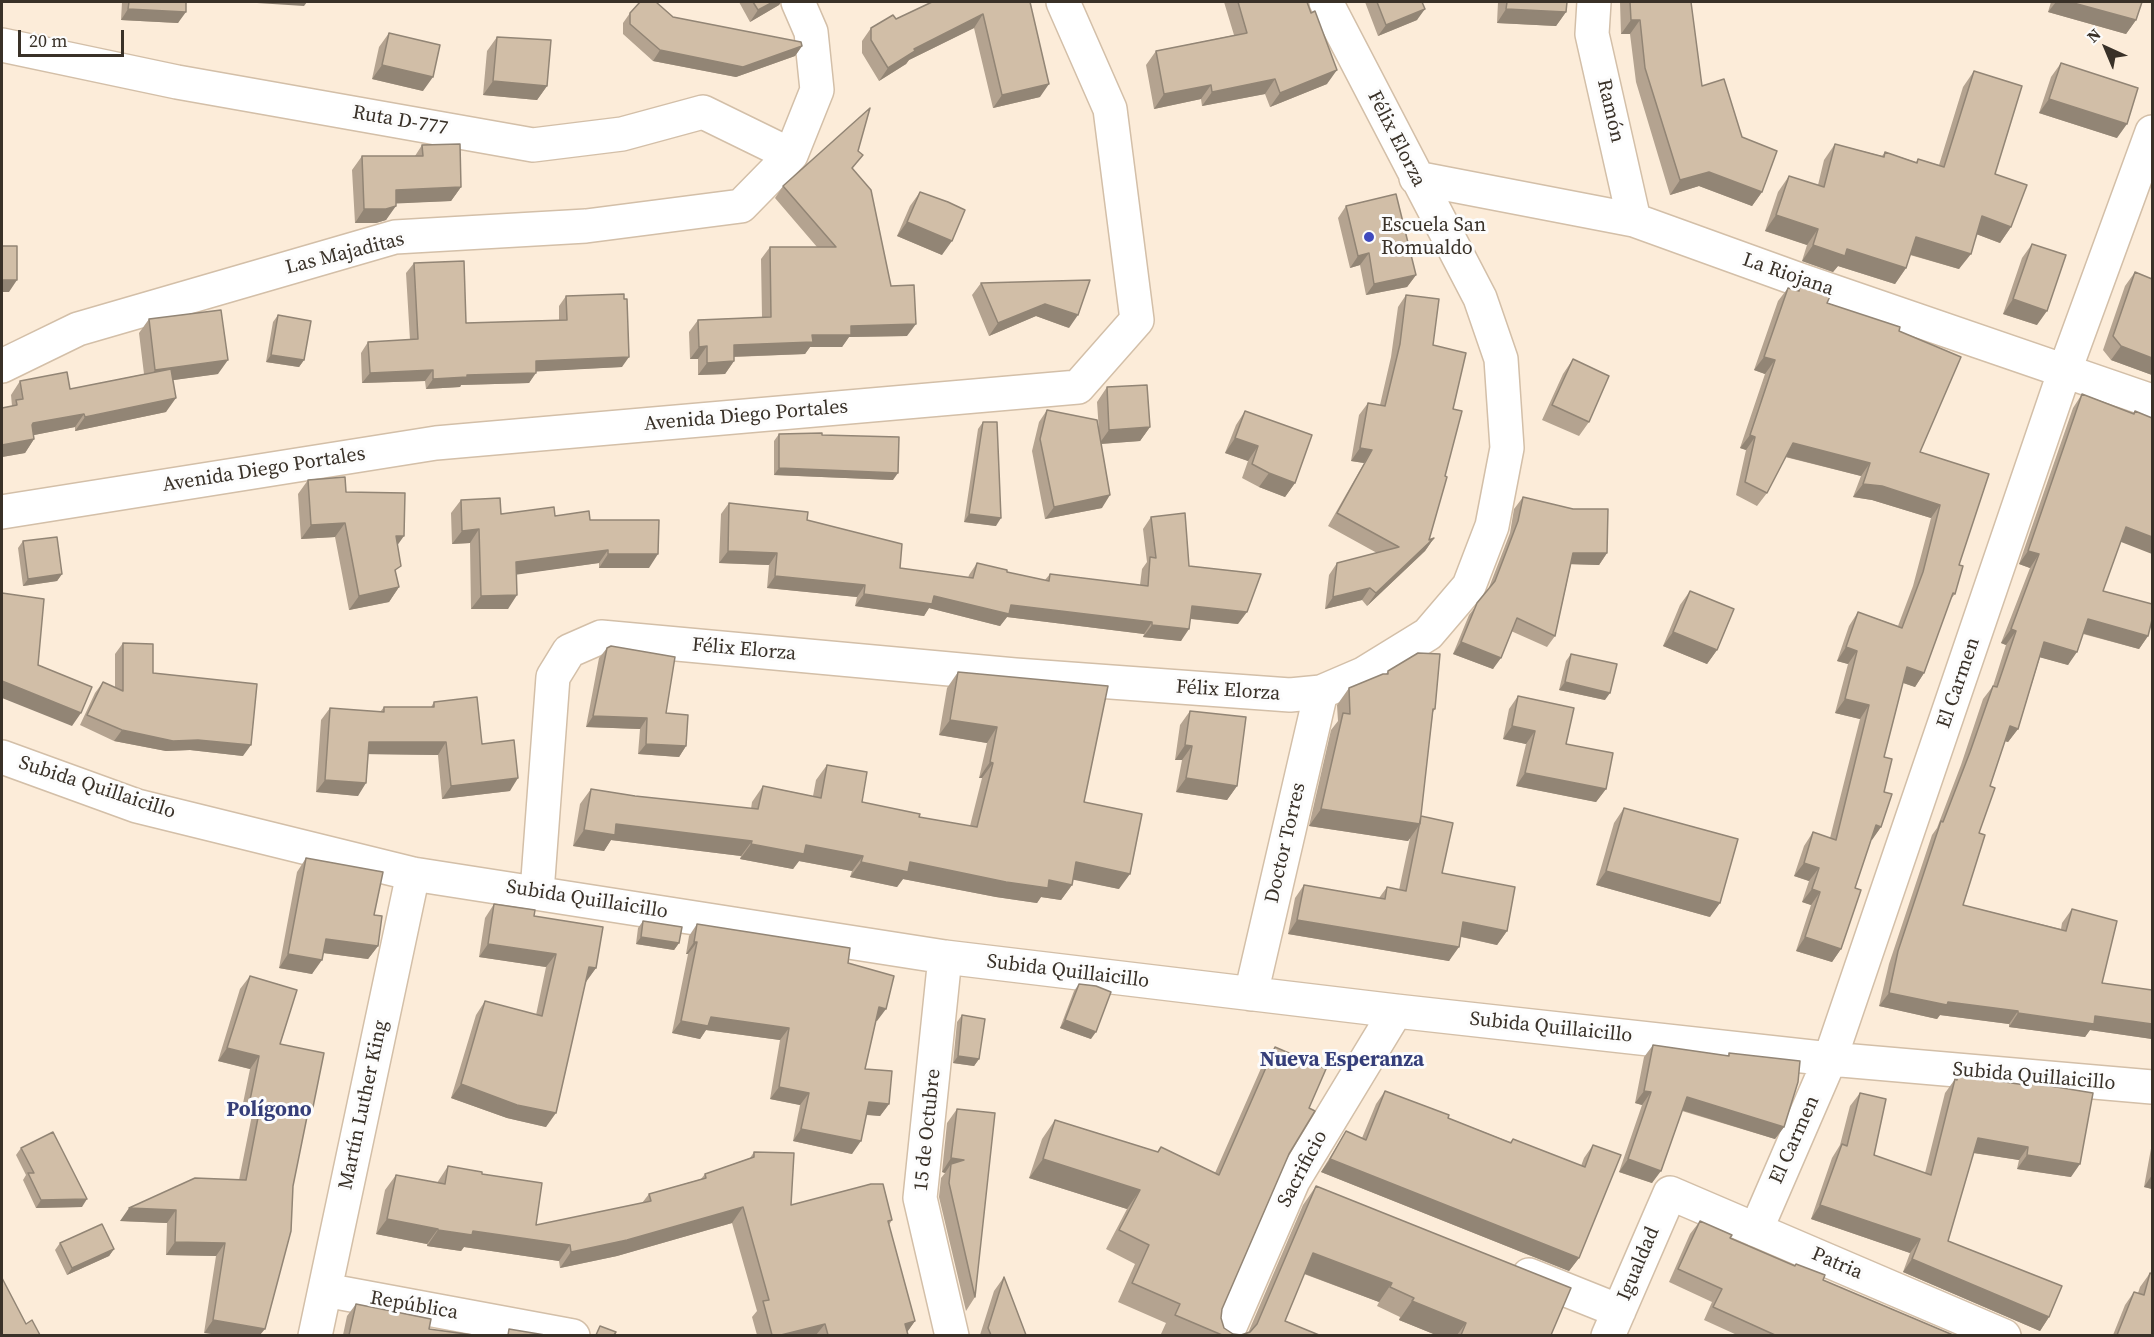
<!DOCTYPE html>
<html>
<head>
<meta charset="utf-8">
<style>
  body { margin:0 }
  #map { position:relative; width:2154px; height:1337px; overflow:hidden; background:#fcecd9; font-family:"Source Serif 4",serif }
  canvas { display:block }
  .frame { position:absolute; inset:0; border:3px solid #393128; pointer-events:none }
  .north { position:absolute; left:2076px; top:18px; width:60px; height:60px; -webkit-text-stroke:4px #fcfcfc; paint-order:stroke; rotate:316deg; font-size:16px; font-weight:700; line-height:24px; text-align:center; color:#393128 }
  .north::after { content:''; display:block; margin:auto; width:21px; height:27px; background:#393128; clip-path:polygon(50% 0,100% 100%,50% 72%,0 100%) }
  .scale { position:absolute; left:18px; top:30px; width:106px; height:27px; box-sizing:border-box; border:3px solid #393128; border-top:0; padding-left:8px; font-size:18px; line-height:21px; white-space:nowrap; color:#393128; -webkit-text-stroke:4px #fcfcfc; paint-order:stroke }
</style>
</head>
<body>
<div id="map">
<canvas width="2154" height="1337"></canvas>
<div class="frame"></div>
<div class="north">N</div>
<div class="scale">20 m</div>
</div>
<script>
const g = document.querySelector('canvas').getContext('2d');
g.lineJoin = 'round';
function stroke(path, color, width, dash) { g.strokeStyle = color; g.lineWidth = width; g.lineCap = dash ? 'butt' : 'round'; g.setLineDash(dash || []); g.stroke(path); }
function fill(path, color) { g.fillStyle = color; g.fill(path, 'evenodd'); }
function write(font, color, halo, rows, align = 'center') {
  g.font = font + ' "Source Serif 4",serif'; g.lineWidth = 6; g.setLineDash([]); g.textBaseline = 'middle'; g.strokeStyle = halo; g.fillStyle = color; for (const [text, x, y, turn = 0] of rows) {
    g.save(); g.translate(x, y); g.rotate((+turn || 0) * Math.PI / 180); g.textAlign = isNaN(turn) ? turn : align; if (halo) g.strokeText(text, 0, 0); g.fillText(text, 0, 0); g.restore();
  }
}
const minor = new Path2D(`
  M1594,2L1592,34L1634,220
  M2,45L177,82L533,145L622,134L703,112L791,155
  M1416,178L1634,220L1800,280L2152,401
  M2,366L78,329L395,237L586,226L741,206L791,155L817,90L811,32L798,2
  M2,512L436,443L1078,387L1137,320L1110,109L1063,2
  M2,757L137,806L413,874L945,957L1396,1011L1830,1059L2152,1087
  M537,892L553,677L569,651L601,637L1015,675L1290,695L1321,692L1363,674L1428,634L1469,586L1492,526L1507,448L1501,359L1480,298L1326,2
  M945,957L920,1198L952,1336
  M1251,994L1321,692
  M1756,1230L1830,1059L2065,370L2152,132
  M1529,1275L1619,1311
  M325,1290L573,1336
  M315,1336L413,874
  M1226,1336L1293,1181L1396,1011
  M1608,1336L1670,1193L2004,1336`);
const wall = new Path2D(`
  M122,2H186L178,23L121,20Z
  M739,2H781L779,5L750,22Z
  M1030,2L1040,97L993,108L974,28L909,60L906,64L879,81L862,53V41L871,28L896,19Z
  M1224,2H1307L1327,84L1270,107L1265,94L1202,106L1201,99L1154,109L1146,65L1156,51L1234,35Z
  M1365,2H1422L1417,20L1378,36Z
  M1498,2H1567L1566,12L1556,26L1497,23Z
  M1620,2H1691L1702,86L1742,137L1762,192L1752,206L1699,186L1670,195L1636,82L1630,34H1621Z
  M2051,2H2142L2136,20L2126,34L2048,12Z
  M630,13L673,17L802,46L795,56L736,77L653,61L623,34V23Z
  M389,33L423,91L372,79L379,47Z
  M497,37L547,86L537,100L483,95L487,51Z
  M2061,63L2117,138L2039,113L2051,77Z
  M1974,71L1995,174L2011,227L2000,243L1976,234L1959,269L1910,255L1906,268L1895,284L1838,266L1833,272L1802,261L1807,245L1765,231L1778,192L1789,176L1818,185L1824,160L1835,144L1882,156L1885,152L1916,162L1918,159L1939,165L1963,87Z
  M422,145L461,187L451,201L396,203L386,220L376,223H355L352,170L362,156H415Z
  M853,169L907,336L849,337L842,347H810L805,354L734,357V361L725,374L698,375V359H690L689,332L698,320L762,317L761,259L770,247H817L775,198L783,186Z
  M920,192L942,255L897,236L910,206Z
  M1346,206L1416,275L1407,287L1366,295L1360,265L1350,268L1338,218Z
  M2032,244L2037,325L2003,314L2022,258Z
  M414,263L466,323L559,320V306L566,296L622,367L536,371L529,383L461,385L460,387L426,389L425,381L362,383L361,353L368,342L410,340L406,273Z
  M2135,272L2152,279V375L2111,360L2103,350L2125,286Z
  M981,283L1069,328L1036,316L989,336L972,295Z
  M1801,283L1827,303L1899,331L1920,452L1989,474L1959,565L1955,594L1950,600L1924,673L1915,687L1903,683L1884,757V792L1881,827L1871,840L1855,888L1841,949L1832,962L1796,951L1811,905L1802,902L1809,881L1794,876L1804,846L1813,832L1830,838L1860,719L1835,713L1848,664L1837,661L1849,626L1858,612L1898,626L1913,586L1931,518L1872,500L1853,497L1861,476L1785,457L1767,493L1757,506L1736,495L1746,450L1740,448L1765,374L1754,370L1778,301L1788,288L1796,290Z
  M1406,295L1433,345L1453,409L1445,476L1429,540L1434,538L1425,551L1367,606L1362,600L1325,609L1329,575L1337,563L1377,553L1328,526L1364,463L1351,461L1359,415L1368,403L1380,405L1391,357L1398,307Z
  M278,315L304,360L299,367L266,362L273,322Z
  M149,319L218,374L173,380L166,412L75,431V427L34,435V439L25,453L2,457V408L12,406L11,395L20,381L70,389L144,374L139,333Z
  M1573,359L1589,422L1579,436L1542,420L1563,374Z
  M1107,387L1150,427L1140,441L1101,444L1102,508L1045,519L1032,451L1039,422L1047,410L1099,431L1097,402Z
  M2082,394L2133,413L2135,411L2120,542L2103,591L2148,636L2139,649L2083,634L2068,665L2040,657L2018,729L2008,742L2005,741L1990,786L1963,905L2061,929L2062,923L2072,909L2102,983L2152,1039L2090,1030L2085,1037L2009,1027V1024L1940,1015L1937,1019L1879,1006L1889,964L1932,835L1937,828L1961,765L1983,699L1993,686L2006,645L2001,643L2030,568L2019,564L2073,408Z
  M1245,411L1295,483L1285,497L1259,487L1242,478L1248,461L1225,453L1236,425Z
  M983,422L996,526L964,522L978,429Z
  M779,434L893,480L774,475V441Z
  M308,480L346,492L397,545L396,573L399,587L389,602L349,610L335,537L301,539L298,494Z
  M1523,497L1607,553L1599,565L1571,564L1555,636L1547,647L1511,631L1493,669L1453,654L1469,615L1488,590L1510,533L1514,509Z
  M461,500L501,514L555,516L590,520L649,568H599V563L517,574L508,609H471L470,543L452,544L451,513Z
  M729,503L807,520L900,568L968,578L969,575L977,563L1007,572L1045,580L1050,574L1140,585L1142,569L1147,562L1143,529L1151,517L1189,566L1238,624L1190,619L1181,641L1143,637L1144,634L1007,617L1000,626L929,608L924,616L855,606L857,597L767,588L769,565L719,563L721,514Z
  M23,541L62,574L57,581L23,586L18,548Z
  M1690,591L1717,650L1707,664L1663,646L1680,605Z
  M123,643L153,673L243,756L190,750L166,751L114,741L80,725L95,693L103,682L115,688V654Z
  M607,648L686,746L679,757L638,754L640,729L586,727L599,658Z
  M1571,654L1605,700L1559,690L1566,661Z
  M1388,671L1435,709L1433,712L1420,817L1442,873L1507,931L1497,945L1461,937L1449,961L1288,934L1295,898L1304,885L1379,898L1387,887L1399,890L1410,838L1408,841L1309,826L1331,730L1338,721L1337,705L1349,688L1386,674Z
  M958,672L1084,802L1119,889L1073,879L1072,885L1061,900L1041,897L1037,903L996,897L903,879L897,887L850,877L852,871L799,861L793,869L740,859L741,856L611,840L604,851L573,846L580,804L591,789L635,796L751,809L752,802L763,786L813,796L816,780L827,765L862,802L919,817L970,826L982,778H979L987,743L939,735L947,688Z
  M1518,696L1606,789L1596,802L1516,786L1526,744L1503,739L1509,709Z
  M434,702L482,744L510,791L442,799L438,755L368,754L358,796L316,792L321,720L330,708L380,712L384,707H431Z
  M1190,711L1237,786L1227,800L1176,792L1182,760H1175L1180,725Z
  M1624,808L1710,917L1596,885L1614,823Z
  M306,858L374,915L378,946L368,959L323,953L312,974L279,968L297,872Z
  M494,904L534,916L596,968L585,982L546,1127L507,1118L451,1098L476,1015L485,1001L536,1015L546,967L479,957L485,918Z
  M643,921L679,943L674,950L636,944L638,928Z
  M697,924L848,963L877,1021H876L865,1069L889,1104L880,1116L866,1115L852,1154L793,1141L800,1105L770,1099L780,1040L706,1030L700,1039L672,1033L688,954H686L689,936Z
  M250,976L312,1112L306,1120L293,1186L291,1231L204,1333L216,1256L166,1255L167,1223L120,1221L239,1180L252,1115L241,1113L250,1069L218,1061L240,989Z
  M1079,984L1091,1039L1060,1028L1074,991Z
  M962,1015L979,1059L974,1066L953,1063L957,1022Z
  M1653,1045L1728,1056L1729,1053L1784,1127L1775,1139L1682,1111L1652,1183L1619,1172L1642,1105L1635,1103L1644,1057Z
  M1275,1047L1309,1108L1222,1309L1221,1318L1224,1328L1233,1334L1241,1335H1165L1161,1334L1166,1323L1118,1302L1135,1264L1106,1249L1127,1209L1029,1178L1042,1139L1055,1120L1157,1152L1161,1147L1215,1173L1262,1066Z
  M1958,1075L2024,1085L2026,1082L2071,1177L2017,1169L2019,1160L1973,1153L1948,1241L2049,1317L2040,1331L1903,1272L1910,1253L1811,1219L1832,1158L1840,1145L1850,1106L1860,1093L1874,1155L1925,1173L1945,1093Z
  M1385,1091L1448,1118L1510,1142L1513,1139L1581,1166L1584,1158L1593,1145L1579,1258L1569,1271L1321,1172L1346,1131L1362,1138L1376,1104Z
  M957,1109L975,1297L966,1311L939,1197L941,1178L945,1173L942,1172L947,1123Z
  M2152,1143V1189L2144,1187Z
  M21,1148L82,1207L36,1208L23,1180L26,1175L16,1155Z
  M754,1152L791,1205L892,1220L889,1225L915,1321L907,1332L908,1335H757L752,1317L757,1311L732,1223L617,1256L560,1268L559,1261L464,1247L461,1251L427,1246V1244L376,1234L385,1190L396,1175L437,1183L448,1166L482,1174L536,1225L642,1203L649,1194L701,1179L705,1174L750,1158Z
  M1316,1186L1551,1335H1436L1399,1320L1400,1317L1377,1306L1379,1302L1304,1274L1285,1321L1248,1333L1303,1205Z
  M1700,1221L1730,1238L1794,1266L1796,1264L1823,1280L1953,1335H1737L1704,1320L1712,1302L1669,1282L1690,1234Z
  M60,1243L114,1249L109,1256L67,1275L55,1250Z
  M2150,1273L2152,1335H2113L2125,1305L2134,1292L2138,1293L2140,1287Z
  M1004,1277L1026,1335H980L994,1291Z
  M356,1304L429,1329L473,1335H343L347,1316Z`);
const shadedWall = new Path2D(`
  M258,2H307L304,6L257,3Z
  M773,2H781L779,5L750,22L758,10Z
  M2056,2H2070L2136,20L2126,34L2048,12Z
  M128,9L186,12L178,23L121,20Z
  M1425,9L1417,20L1378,36L1386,25Z
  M1506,9L1566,12L1556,26L1497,23Z
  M983,14L974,28L909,60L906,64L879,81L888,68L914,49Z
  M1631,20H1640L1630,34H1621Z
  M802,46L795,56L736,77L653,61L660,50Z
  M382,65L433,77L423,91L372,79Z
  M1337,70L1327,84L1270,107L1280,93Z
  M1275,79L1265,94L1202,106L1212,92Z
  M493,81L547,86L537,100L483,95Z
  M1049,84L1040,97L993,108L1002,95Z
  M1211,85L1201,99L1154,109L1164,94Z
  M2049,99L2127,124L2117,138L2039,113Z
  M1709,172L1762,192L1752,206L1699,186L1670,195L1680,180Z
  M461,187L451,201L386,204L396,190Z
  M396,206L386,220L376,223H355L364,209Z
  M1776,215L1818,229L1807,245L1765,231Z
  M1982,216L2011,227L2000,243L1971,232Z
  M907,222L952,241L942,255L897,236Z
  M1916,237L1971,254L1959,269L1905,253Z
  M1813,245L1847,249L1906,268L1895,284L1838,266L1833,272L1802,261Z
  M1369,253L1360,265L1350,268L1358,256Z
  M1416,275L1407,287L1366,295L1374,284Z
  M2,280H17L9,292H2Z
  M2013,299L2047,311L2037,325L2003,314Z
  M1045,304L1078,315L1069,328L1036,316L989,336L998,323Z
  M916,324L907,336L849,337L842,347H810L805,354L725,357L734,345L812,335L851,326Z
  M707,346L698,359H690L699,347Z
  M2121,346L2152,358V375L2111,360Z
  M271,355L304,360L299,367L266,362Z
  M629,357L622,367L528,372L536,361Z
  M1764,357L1775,360L1765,374L1754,370Z
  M228,360L218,374L145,384L155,370Z
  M734,361L725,374L698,375L707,363Z
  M433,370L425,381L362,383L370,373Z
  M536,373L529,383L461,385L460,387L426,389L433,379L467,375Z
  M176,398L166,412L75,431L85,417Z
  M84,414L75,427L24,437L33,423Z
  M1150,427L1140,441L1099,444L1109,430Z
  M1750,435L1755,437L1746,450L1740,448Z
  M1235,438L1258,446L1248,461L1225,453Z
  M34,439L25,453L2,457V445Z
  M1793,443L1870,463L1861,476L1783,456Z
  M1360,448L1372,450L1364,463L1351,461Z
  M779,468L898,473L893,480L774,475Z
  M1269,473L1295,483L1285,497L1259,487Z
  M1863,484L1882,486L1940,505L1931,518L1872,500L1853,497Z
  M1110,495L1102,508L1045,519L1054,507Z
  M969,514L1001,518L996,526L964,522Z
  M345,523L335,537L301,539L311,525Z
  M2126,527L2152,537V554L2116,540Z
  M479,529L470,543L452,544L462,531Z
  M396,536H404L394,550Z
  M1434,538L1425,551L1367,606L1376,593Z
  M608,550L599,563L507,576L516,562Z
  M728,551L777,553L769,565L719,563Z
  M2028,551L2039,554L2030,568L2019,564Z
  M1573,553H1607L1599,565L1565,564Z
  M608,554H658L649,568H599Z
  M62,574L57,581L23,586L28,579Z
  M775,576L865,585L857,597L767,588Z
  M399,587L389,602L349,610L359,596Z
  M1370,588L1362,600L1325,609L1333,597Z
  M864,594L934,596L1152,622L1144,634L1007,617L1000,626L929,608L924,616L855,606Z
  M517,595L508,609H471L481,596Z
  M1192,606L1247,612L1238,624L1184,618Z
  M2088,619L2148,636L2139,649L2078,632Z
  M1152,625L1189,629L1181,641L1143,637Z
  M2011,629L2016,631L2006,645L2001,643Z
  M1673,632L1717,650L1707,664L1663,646Z
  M1461,642L1501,658L1493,669L1453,654Z
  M2044,642L2077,652L2068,665L2035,656Z
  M1846,647L1857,651L1848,664L1837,661Z
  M1907,667L1924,673L1915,687L1898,681Z
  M2,681L81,713L72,726L2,698Z
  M1565,682L1610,693L1605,700L1559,690Z
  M1845,699L1869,705L1860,719L1835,713Z
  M593,716L647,718L640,729L586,727Z
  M950,720L997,727L987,743L939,735Z
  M1512,726L1535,731L1526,744L1503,739Z
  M2010,726L2018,729L2008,742L2001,740Z
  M122,730L198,740L251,745L243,756L190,750L166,751L114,741Z
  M369,742H446L438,755L360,754Z
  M646,744L686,746L679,757L638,754Z
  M1185,745L1192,746L1182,760H1175Z
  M990,762L993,763L982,778H979Z
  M1525,773L1606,789L1596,802L1516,786Z
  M518,778L510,791L442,799L451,786Z
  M1186,778L1237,786L1227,800L1176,792Z
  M325,780L366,783L358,796L316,792Z
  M1321,809L1420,824L1408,841L1309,826Z
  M616,824L752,841L741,856L611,840L604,851L573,846L584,830Z
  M1876,825L1881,827L1872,840L1866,838Z
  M751,844L806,845L863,856L852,871L799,861L793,869L740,859Z
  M861,862H910L1049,880L1072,885L1061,900L1041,897L1037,903L996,897L903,879L897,887L850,877Z
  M1076,862L1130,874L1119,889L1065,878Z
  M1804,863L1819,868L1809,881L1794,876Z
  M1606,871L1720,903L1710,917L1596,885Z
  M1812,889L1820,892L1811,905L1802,902Z
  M1297,920L1459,947L1449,961L1288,934Z
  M1463,922L1507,931L1497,945L1454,935Z
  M641,937L679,943L674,950L636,944Z
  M1805,937L1841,949L1832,962L1796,951Z
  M326,939L378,946L368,959L316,952Z
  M694,942H697L688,954H686Z
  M488,944L556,954L546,967L479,957Z
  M288,954L322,960L312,974L279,968Z
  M589,967L596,968L586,982L579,980Z
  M1889,993L1948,1002L2018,1011L2009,1024L1940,1015L1937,1019L1879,1006Z
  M879,1007L886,1009L877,1021L871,1019Z
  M2018,1013L2095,1016L2152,1024V1039L2090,1030L2085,1037L2009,1027Z
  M711,1017L789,1028L780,1040L706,1030L700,1039L672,1033L681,1021Z
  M1065,1020L1096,1032L1091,1039L1060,1028Z
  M227,1048L259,1056L250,1069L218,1061Z
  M958,1056L979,1059L974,1066L953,1063Z
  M461,1084L556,1113L546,1127L507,1118L451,1098Z
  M779,1087L809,1093L800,1105L770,1099Z
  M1644,1091L1651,1092L1642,1105L1635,1103Z
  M1687,1097L1784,1127L1775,1139L1678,1109Z
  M250,1100L261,1102L252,1115L241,1113Z
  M869,1102L889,1104L880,1116L860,1114Z
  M801,1129L861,1141L852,1154L793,1141Z
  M1978,1138L2028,1147L2019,1160L1968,1152Z
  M2027,1155L2080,1164L2071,1177L2017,1169Z
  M951,1158L964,1160L951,1164L945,1173L942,1172Z
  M1043,1159L1140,1190L1127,1209L1029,1178Z
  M1330,1159L1579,1258L1569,1271L1321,1172Z
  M1628,1159L1661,1171L1652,1183L1619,1172Z
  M2152,1175V1189L2144,1187Z
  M87,1199L82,1207L36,1208L41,1200Z
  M1820,1205L1920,1239L1910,1253L1811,1219Z
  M743,1207L732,1223L617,1256L560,1268L571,1252Z
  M129,1208L176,1210L167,1223L120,1221Z
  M387,1219L438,1229L427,1244L376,1234Z
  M438,1230L473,1231L570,1245L559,1261L464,1247L461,1251L427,1246Z
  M175,1242L225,1243L216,1256L166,1255Z
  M114,1249L109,1256L67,1275L72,1268Z
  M1313,1253L1392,1283L1379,1302L1300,1272Z
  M1912,1259L2049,1317L2040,1331L1903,1272Z
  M1412,1301L1466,1323L1457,1335H1436L1399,1320Z
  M213,1320L265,1329L260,1335H218L204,1333Z
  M915,1321L905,1335V1324Z
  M825,1324L816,1335H781Z`);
const building = new Path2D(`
  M129,2H186V12L128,9Z
  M640,2H656L673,17L801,42L802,46L743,67L660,50L630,24V13Z
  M753,2H773L758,10Z
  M932,2H1030L1049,84L1002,95L983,14L914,49L915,51L888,68L871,40V28L893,15L896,19Z
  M1238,2H1307L1311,13L1315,11L1337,70L1280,93L1275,79L1212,92L1211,85L1164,94L1156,51L1247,33Z
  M1377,2H1422L1425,9L1386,25Z
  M1507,2H1567L1566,12L1506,9Z
  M1630,2H1691L1702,86L1724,79L1742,137L1777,151L1762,192L1709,172L1680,180L1645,68L1640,20H1631Z
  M2070,2H2142L2136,20Z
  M389,33L440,45L433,77L382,65Z
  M497,37L551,40L547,86L493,81Z
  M2061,63L2138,88L2127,124L2049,99Z
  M1974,71L2022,86L1995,174L2027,185L2011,227L1982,216L1971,254L1916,237L1906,268L1847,249L1845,256L1813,245L1818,229L1776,215L1789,176L1824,187L1835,144L1884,157L1885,152L1917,163L1918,159L1944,167Z
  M870,108L858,151L863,155L852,168L871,190L891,286L914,285L916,324L851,326V335H812L813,342L734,345V361L707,363V346L699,347L698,320L771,317L770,247H836L783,186Z
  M460,144L461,187L396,190V206L386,209H364L362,156H423L422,145Z
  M920,192L948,202L965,210L952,241L907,222Z
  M1396,194L1416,275L1374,284L1369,253L1358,256L1346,206Z
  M2032,244L2066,255L2047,311L2013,299Z
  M2,246H17V280H2Z
  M464,261L466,323L567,320L566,296L624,294V299H627L629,357L536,361V373L467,375V377L433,379V370L370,373L368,342L418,339L414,263Z
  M2135,272L2152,279V358L2121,346L2113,336Z
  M1090,280L1078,315L1045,304L998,323L981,283Z
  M1801,283L1831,294L1827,303L1900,327L1899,331L1961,357L1920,452L1989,474L1959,565L1963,566L1955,594L1953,593L1924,673L1907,667L1884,757L1892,759L1884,792L1892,794L1881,827L1876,825L1855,888L1861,890L1841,949L1805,937L1820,892L1812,889L1819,868L1804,863L1813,832L1836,840L1869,705L1845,699L1857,651L1846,647L1858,612L1902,628L1923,572L1940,505L1882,486L1863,484L1870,463L1793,443L1767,493L1745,482L1755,437L1750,435L1775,360L1764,357L1788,288L1799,291Z
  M1406,295L1439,299L1433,345L1466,353L1453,409L1462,411L1445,476L1447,477L1429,540L1434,538L1376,593L1370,588L1333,597L1337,563L1399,547L1337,513L1372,450L1360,448L1368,403L1385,406L1400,344Z
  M221,310L228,360L155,370L149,319Z
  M278,315L311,321L304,360L271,355Z
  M1573,359L1609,376L1589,422L1552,405Z
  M171,369L176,398L85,417L84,414L33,423L32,425L34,439L2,445V408L17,405L16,400L23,399L20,381L67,372L70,389Z
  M1147,385L1150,427L1109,430L1107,387Z
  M2082,394L2134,414L2135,411L2152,418V537L2126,527L2103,591L2152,604V620L2148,636L2088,619L2077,652L2044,642L2018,729L2010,726L1990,786L1995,788L1979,833L1985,835L1963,905L2066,931L2072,909L2117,921L2102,983L2152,990V1024L2095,1016L2094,1024L2018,1013V1011L1948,1002L1947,1005L1889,993L1898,951L1941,821L1943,822L1970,752L1993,686L1997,687L2016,631L2011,629L2039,554L2028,551Z
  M1047,410L1097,420L1110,495L1054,507L1040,439Z
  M1245,411L1312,435L1295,483L1269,473L1252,464L1258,446L1235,438Z
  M983,422H997L1001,518L969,514Z
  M822,433V435L899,437L898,473L779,468V434Z
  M345,477L346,492L405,493L404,536H396L401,566L395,570L399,587L359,596L345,523L311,525L308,480Z
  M1523,497L1573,509H1608L1607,553H1573L1555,636L1517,618L1501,658L1461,642L1477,603L1495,581L1518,521Z
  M500,498L501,514L554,507L555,516L589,511L590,520H659L658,554H608V550L516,562L517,595L481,596L479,529L462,531L461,500Z
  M729,503L808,512L807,520L902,544L900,568L973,578L977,563L1007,570V572L1049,581L1050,574L1148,586L1150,557L1156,558L1151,517L1185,513L1189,566L1261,574L1247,612L1192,606L1189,629L1152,625V622L1011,605L1009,614L934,596L932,604L864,594L865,585L775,576L777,553L728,551Z
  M57,537L62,574L28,579L23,541Z
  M1690,591L1734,609L1717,650L1673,632Z
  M2,593L44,599L38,665L92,687L81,713L2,681Z
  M123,643L153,644V673L257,684L251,745L198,740L173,741L122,730L87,715L103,682L123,691Z
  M611,646L675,657L666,713L688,715L686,746L646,744L647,718L593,716L607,648Z
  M1418,653L1440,654L1435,709H1433L1420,824L1321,809L1343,713L1350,714L1349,688L1383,674H1388V671Z
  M1571,654L1617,664L1610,693L1565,682Z
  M958,672L1108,686L1084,802L1142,814L1130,874L1076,862L1072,885L1049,880L1048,888L1006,882L910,862L908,872L861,862L863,856L806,845L804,854L751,844L752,841L616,824L615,835L584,830L591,789L635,796L758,809L763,786L821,798L827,765L867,772L862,802L920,814L919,817L977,827L993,763L990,762L997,727L950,720Z
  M1518,696L1574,708L1566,744L1613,753L1606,789L1525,773L1535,731L1512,726Z
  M477,697L482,744L514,740L518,778L451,786L446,742H369L366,783L325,780L330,708L384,712V707H434V702Z
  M1190,711L1246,717L1237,786L1186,778L1192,746L1185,745Z
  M1624,808L1738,839L1720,903L1606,871Z
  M1421,816L1453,823L1442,873L1515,887L1507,931L1463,922L1459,947L1297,920L1304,885L1385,899L1387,887L1406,891Z
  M306,858L383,872L374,915L382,916L378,946L326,939L322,960L288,954Z
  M494,904L535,910L534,916L603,927L596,968L589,967L556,1113L517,1105L461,1084L485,1001L542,1016L556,954L488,944Z
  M643,921L682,927L679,943L641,937Z
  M697,924L850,948L848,963L894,976L886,1009L879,1007L865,1069L892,1071L889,1104L869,1102L861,1141L801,1129L809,1093L779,1087L789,1028L711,1017L708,1026L681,1021L697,942H694Z
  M250,976L297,990L280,1044L324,1053L312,1112H308L293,1186L291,1231L265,1329L213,1320L225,1243L175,1242L176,1210L129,1208L195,1178L246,1180L261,1102L250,1100L259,1056L227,1048Z
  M1079,984L1096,986L1111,992L1096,1032L1065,1020Z
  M962,1015L985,1019L979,1059L958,1056Z
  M1653,1045L1729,1056V1053L1800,1061L1798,1082L1784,1127L1687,1097L1661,1171L1628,1159L1651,1092L1644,1091Z
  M1275,1047L1326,1069L1309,1108L1315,1111L1289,1154L1222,1309L1221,1318L1224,1328L1233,1334L1241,1335H1222L1175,1315L1180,1304L1132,1283L1149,1245L1119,1230L1140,1190L1043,1159L1055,1120L1158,1152L1161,1147L1219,1175Z
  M1958,1075L2025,1085L2026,1082L2093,1093L2080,1164L2027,1155L2028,1147L1978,1138L1948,1241L2062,1286L2049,1317L1912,1259L1920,1239L1820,1205L1842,1144L1847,1146L1860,1093L1886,1099L1874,1155L1931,1175L1955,1079L1957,1080Z
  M1385,1091L1449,1115L1448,1118L1511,1143L1513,1139L1585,1167L1593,1145L1621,1155L1579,1258L1330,1159L1346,1131L1366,1140Z
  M957,1109L995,1113L975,1297L949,1183L951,1164L964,1160L951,1158Z
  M53,1132L87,1199L41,1200L28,1173H34L21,1148Z
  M754,1152L794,1153L791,1205L871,1184H883L892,1220L888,1221L915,1321L905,1324L908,1335H828L825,1324L781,1335H772L763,1301L769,1300L743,1207L627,1240L571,1252L570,1245L473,1231L472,1235L438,1230V1229L387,1219L396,1175L445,1184L448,1166L482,1172V1174L542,1183L536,1225L651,1201L649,1194L706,1178L705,1174L754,1157Z
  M1316,1186L1571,1288L1551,1335H1461L1466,1323L1412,1301L1414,1298L1390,1287L1392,1283L1313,1253L1285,1321L1319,1335H1241L1250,1332L1257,1324Z
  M1700,1221L1732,1235L1730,1238L1795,1266L1796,1264L1825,1275L1823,1280L1953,1335H1775L1713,1307L1722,1289L1678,1269Z
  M102,1224L114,1249L72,1268L60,1243Z
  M2150,1273L2152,1274V1335H2117L2134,1292L2144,1295Z
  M1004,1277L1026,1335H991L988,1328Z
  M2,1278L26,1324L32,1320L40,1335H2Z
  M356,1304L431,1319L429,1329L473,1335H349Z
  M600,1326L616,1332L614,1335H596Z
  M509,1329L545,1335H508Z`);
const markers = [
  [1369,237,6,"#404abe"]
];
const streetNames = [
  ["Ramón",1610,111,77],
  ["Ruta D-777",400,121,10],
  ["Félix Elorza",1396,139,63],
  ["Las Majaditas",345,254,-14],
  ["La Riojana",1788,275,19],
  ["Avenida Diego Portales",746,416,-5],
  ["Avenida Diego Portales",264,470,-9],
  ["Félix Elorza",744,650,5],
  ["El Carmen",1959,683,-71],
  ["Félix Elorza",1228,691,4],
  ["Subida Quillaicillo",97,788,18],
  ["Doctor Torres",1286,843,-77],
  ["Subida Quillaicillo",587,900,9],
  ["Subida Quillaicillo",1068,972,7],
  ["Subida Quillaicillo",1551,1028,6],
  ["Subida Quillaicillo",2034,1077,5],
  ["Martín Luther King",364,1105,-78],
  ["15 de Octubre",928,1130,-84],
  ["El Carmen",1795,1140,-66],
  ["Sacrificio",1303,1169,-62],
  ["Igualdad",1639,1264,-67],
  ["Patria",1837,1264,23],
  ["República",414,1306,10]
];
const poiNames = [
  ["Escuela San",1381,226],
  ["Romualdo",1381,249]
];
const neighbourhoodNames = [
  ["Nueva Esperanza",1342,1061],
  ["Polígono",269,1111]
];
stroke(minor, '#d3bfa8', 36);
stroke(minor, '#fff', 33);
fill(wall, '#b4a390');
fill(shadedWall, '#928575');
fill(building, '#d1bea7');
stroke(building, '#928575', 1.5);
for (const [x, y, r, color] of markers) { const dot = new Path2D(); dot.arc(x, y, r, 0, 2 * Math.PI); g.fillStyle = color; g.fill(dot); stroke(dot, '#fcfcfc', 2); }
write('20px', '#393128', '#fcfcfc', streetNames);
write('20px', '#393128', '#fcfcfc', poiNames, 'left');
write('bold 21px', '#353e79', '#fcfcfc', neighbourhoodNames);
</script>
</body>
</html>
